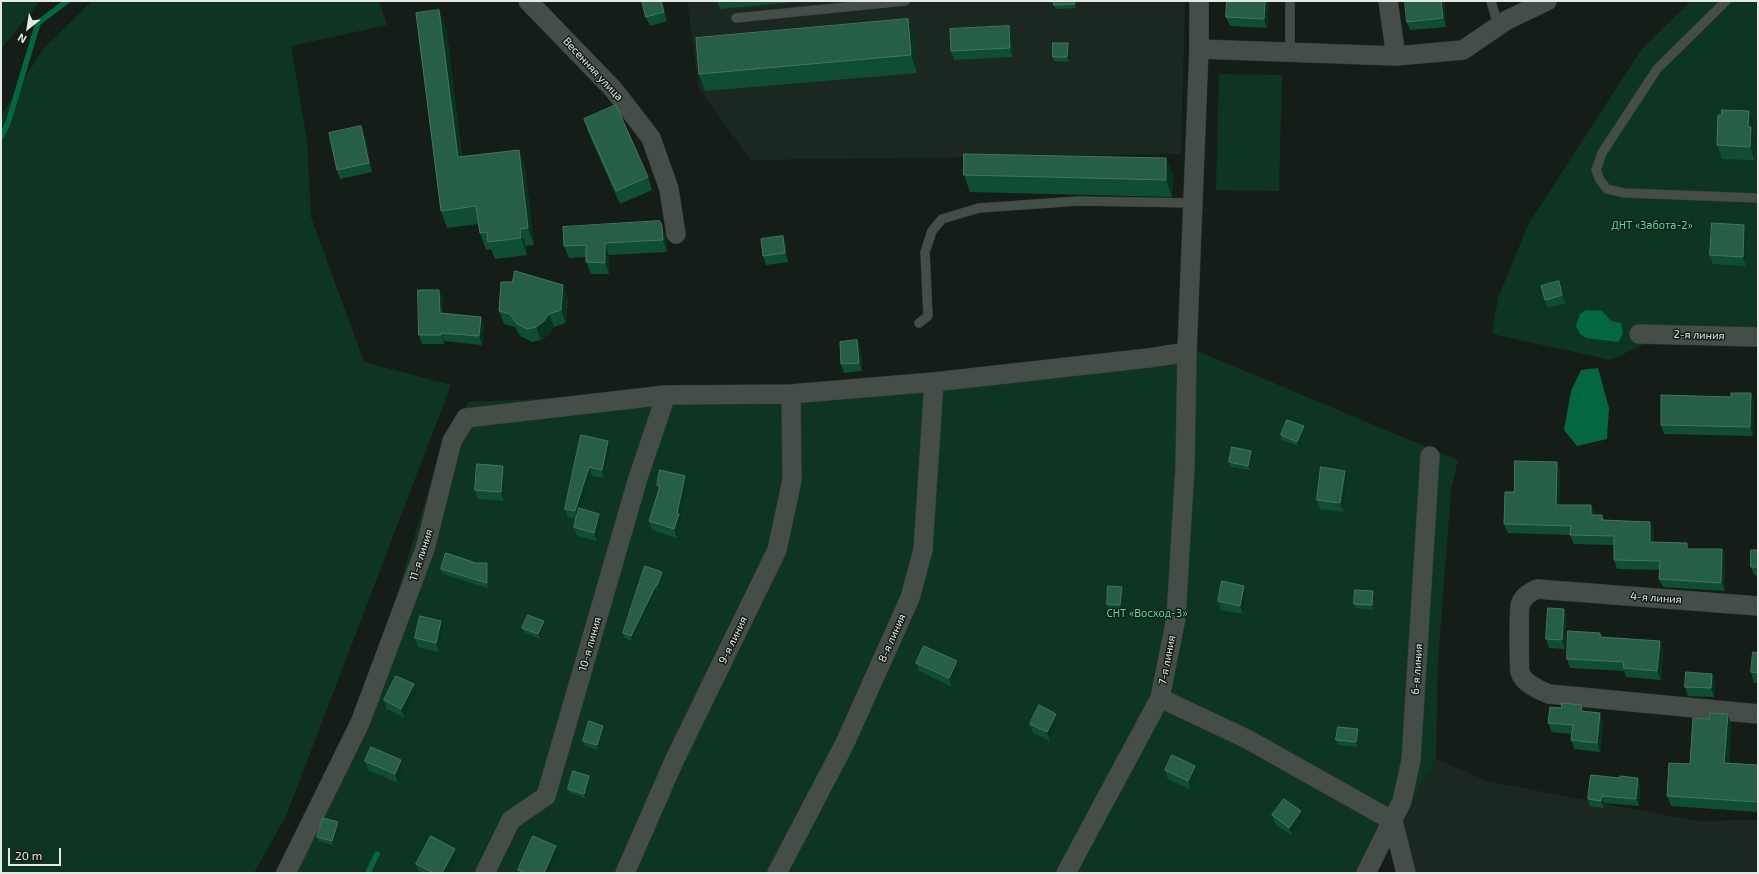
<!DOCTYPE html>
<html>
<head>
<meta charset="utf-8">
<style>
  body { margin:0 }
  #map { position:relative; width:1759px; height:874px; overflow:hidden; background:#151d18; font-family:"Exo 2",sans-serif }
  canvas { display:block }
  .frame { position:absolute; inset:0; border:2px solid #e4e9e6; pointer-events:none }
  .north { position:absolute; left:8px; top:8px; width:40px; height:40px; -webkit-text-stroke:3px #151d18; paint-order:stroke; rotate:210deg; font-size:11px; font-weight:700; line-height:16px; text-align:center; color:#e4e9e6 }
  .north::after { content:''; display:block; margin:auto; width:14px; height:18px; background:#e4e9e6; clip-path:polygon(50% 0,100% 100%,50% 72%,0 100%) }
  .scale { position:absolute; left:8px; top:848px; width:53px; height:18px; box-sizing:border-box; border:2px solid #e4e9e6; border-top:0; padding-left:5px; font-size:12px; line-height:14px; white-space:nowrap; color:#e4e9e6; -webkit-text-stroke:3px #151d18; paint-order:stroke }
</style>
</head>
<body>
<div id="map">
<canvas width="1759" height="874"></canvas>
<div class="frame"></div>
<div class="north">N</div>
<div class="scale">20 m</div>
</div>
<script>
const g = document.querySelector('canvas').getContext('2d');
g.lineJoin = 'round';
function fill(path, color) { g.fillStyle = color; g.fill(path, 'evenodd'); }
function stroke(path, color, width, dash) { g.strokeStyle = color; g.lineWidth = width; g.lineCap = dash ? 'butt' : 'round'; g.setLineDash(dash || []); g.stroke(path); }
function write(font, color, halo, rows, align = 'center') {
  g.font = font + ' "Exo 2",sans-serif'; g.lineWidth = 3; g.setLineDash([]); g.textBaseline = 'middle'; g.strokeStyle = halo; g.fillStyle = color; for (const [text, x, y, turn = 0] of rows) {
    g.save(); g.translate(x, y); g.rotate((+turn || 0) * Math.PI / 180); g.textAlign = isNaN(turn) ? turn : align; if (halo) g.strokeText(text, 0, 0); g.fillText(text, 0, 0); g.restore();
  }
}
const built = new Path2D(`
  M687,1H1185L1181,154L751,160L699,89Z
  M1436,759L1490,782L1649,812L1697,821L1758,820V873H1400L1399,824Z`);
const green = new Path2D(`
  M1,1H40L1,49Z
  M92,1H379L387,25L291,46L307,140L311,217L364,362L451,385L286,816L254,873H1V116L43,49Z
  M1691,1H1758V328L1681,326L1611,360L1492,334L1498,298L1528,225L1641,50Z
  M1219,74L1282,75L1279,191L1216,190Z
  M1190,348L1458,460L1451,491L1438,660L1436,759L1370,873H274L357,726L446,432L469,402L792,388Z`);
const water = new Path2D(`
  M1586,310L1602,311L1611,321L1621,323L1623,334L1618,342L1586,338L1580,334L1576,326L1580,314Z
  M1598,368L1609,408L1607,439L1577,446L1564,430L1571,391L1581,370Z`);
const stream = new Path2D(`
  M1,137L8,123L38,23L67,1
  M368,873L377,854`);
const lane = new Path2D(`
  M1491,1L1498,26
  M1726,1L1657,69L1602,153L1596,170L1600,180L1607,189L1624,193L1758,198
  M736,18L905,1
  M1290,52V1
  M919,323L928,316L925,252L932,231L942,219L979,208L1079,201L1193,203`);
const street = new Path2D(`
  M528,1L614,90L651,138L669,189L676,234
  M1199,49L1396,56L1388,1
  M1396,56L1463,50L1507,20L1547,1
  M1639,334L1758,337
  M1758,606L1537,589C1529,593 1522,597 1520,606C1519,609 1519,668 1520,672C1523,683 1539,690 1549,694L1758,714
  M1160,698L1247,739L1393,821L1406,873
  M286,873L360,723L425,549L452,441L466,418L666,395L791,394L934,382L1149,358L1187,352
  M485,873L511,820L546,796L638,478L666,395
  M625,873L674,761L777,550L792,480L791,394
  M777,873L845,743L910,598L923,550L934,382
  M1066,873L1160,698L1176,618L1185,467L1187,352L1199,49V1
  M1366,873L1402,801L1411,760L1430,456`);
const wall = new Path2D(`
  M642,1H662L667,21L650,26L646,17Z
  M717,1H806L720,9Z
  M1054,1H1076V8L1056,9L1054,5Z
  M1227,1H1269L1267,28L1230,26L1226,17Z
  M1444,1L1446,27L1410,30L1407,22Z
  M1009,26L1012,34L1013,57L954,60L951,51Z
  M446,27L462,157L519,150L525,167L534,245L526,246L527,255L495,259L491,249L486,250L480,233L478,224L447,228L441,211Z
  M914,36L917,73L705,91L699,74Z
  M1069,48V62L1054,61L1053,57Z
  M584,119L648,177L652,190L620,204L588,132Z
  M1753,124V132L1756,140L1755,160L1722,159L1717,145Z
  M365,135L372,172L340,179L337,170Z
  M964,175H1173L1172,197L970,192Z
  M1744,225L1748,234L1746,266L1713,264L1710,255Z
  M665,233L666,238L667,252L609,255V274H591L586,262V257L569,258L564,246Z
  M783,236L786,245L788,262L766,265L763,256Z
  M1562,290L1566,303L1548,308L1545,300Z
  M443,298V314L481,317L484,326L482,345L444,341V344H422L419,335Z
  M568,298L566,323L554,327L549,334L541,340L532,342L520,336L515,327L504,324L499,311Z
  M861,349L862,371L844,373L841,364Z
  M1751,393L1754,402L1753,436L1664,434L1661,425L1731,397Z
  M1304,426L1305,431L1299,446L1282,440L1281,435Z
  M581,435L611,449L604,478L592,476L581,509L602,523L597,541L577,536L574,527L576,519L568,517L565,509Z
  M1253,455L1250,470L1231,467L1229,462Z
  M1557,462L1560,471L1559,505H1591L1595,515H1602L1604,520L1654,531L1653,542L1689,549H1722L1725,558V591L1663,587L1659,579L1660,570L1617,569L1614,560V545L1574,544L1570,535L1508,533L1504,524L1514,492Z
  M503,466L506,475L504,501L478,499L475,490Z
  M1345,471L1348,480L1344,512L1320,509L1317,500Z
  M657,485H689L681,519L682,523L677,538L652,530L649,521L659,490Z
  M1758,550V576L1754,575L1751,567Z
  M476,563H487L489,567L488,588L443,574L441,569Z
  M662,572L664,577L659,590H657L632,641L624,638L623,633Z
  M1244,586L1247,595L1243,614L1221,610L1218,601Z
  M1373,591L1375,596L1373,610L1356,608L1354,604Z
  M1123,592L1122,610L1108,608L1107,604Z
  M1564,609L1567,618L1565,649L1549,648L1546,639Z
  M545,625L540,639L524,632L522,628Z
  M444,630L439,652L418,647L415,638Z
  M1600,633L1602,637L1663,650L1661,680L1626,677L1624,671L1570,668L1567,659Z
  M1758,653V683H1754L1751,672Z
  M916,663L960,670L952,687L919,671Z
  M1715,683L1714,697L1688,696L1685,687Z
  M414,684L417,693L405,718L387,709L384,700Z
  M1582,705L1584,711L1600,713L1603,722L1600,752L1574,749L1571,740L1572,734L1552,732L1548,723L1561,708Z
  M1056,714L1059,722L1050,741L1033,733L1030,724Z
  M1728,714L1731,724L1729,763L1758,765V812L1671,806L1667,796L1690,764L1709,719Z
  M603,726L604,730L598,750L585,746L583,741Z
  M1359,733L1358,747L1338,745L1336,740Z
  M365,761L404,769L398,783L368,770Z
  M1165,770L1198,774L1191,790L1168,779Z
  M589,776L591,781L585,798L570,793L568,789Z
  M1640,785L1639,806L1604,803V808L1590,806L1588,799Z
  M1272,815L1304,820L1293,836L1275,824Z
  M340,826L334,846L319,841L317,837Z
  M455,849L458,858L450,873H420L416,864Z
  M559,855L551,873H519L518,870Z`);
const shadedWall = new Path2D(`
  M661,1H662L667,21L664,12Z
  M1074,1H1076V8L1075,4Z
  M1265,1H1269L1267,28L1264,19Z
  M1441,1H1444L1446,27L1443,18Z
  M439,10L446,27L464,175L458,157Z
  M908,19L914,36L917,73L911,55Z
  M1009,26L1012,34L1013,57L1010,48Z
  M1068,43L1069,48V62L1067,57Z
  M1749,111L1753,124V132L1756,140L1755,160L1750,147L1748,127Z
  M361,126L365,135L372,172L369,163Z
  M519,150L525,167L534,245L528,228Z
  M1166,158L1173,175L1172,197L1166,180Z
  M660,221L666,238L667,252L663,240Z
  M1744,225L1748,234L1746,266L1743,257Z
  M520,229L526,246L527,255L521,238Z
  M783,236L786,245L788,262L785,253Z
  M605,243L609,255V274L605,263Z
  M1559,281L1562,290L1566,303L1562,295Z
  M563,285L568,298L566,323L561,310Z
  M439,290L443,298V322L440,313Z
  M549,314L554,327L549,334L541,340L536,327Z
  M481,317L484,326L482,345L479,336Z
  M441,333L444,341V344L441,335Z
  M857,340L861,349L862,371L859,363Z
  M1751,393L1754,402L1753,436L1750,427Z
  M1304,426L1305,431L1299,446L1297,442Z
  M608,441L611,449L604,478L602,470Z
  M1251,451L1253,455L1250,470L1248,466Z
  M1557,462L1560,471L1559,514L1556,505Z
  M503,466L506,475L504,501L501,492Z
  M589,467L592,476L578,519L575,511Z
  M1345,471L1348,480L1344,512L1340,503Z
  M685,476L689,485L681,519L682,523L677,538L674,529Z
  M1591,505L1595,514L1594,524L1591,515Z
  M599,514L602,523L597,541L594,533Z
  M1650,522L1654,531L1653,551L1650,542Z
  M1722,549L1725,558V591L1721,583Z
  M487,563L489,567L488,588L487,583Z
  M662,572L664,577L659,590L657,586Z
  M656,585L657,590L632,641L631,636Z
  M1244,586L1247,595L1243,614L1240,606Z
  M1122,587L1123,592L1122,610L1120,605Z
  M1373,591L1375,596L1373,610L1372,605Z
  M1564,609L1567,618L1565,649L1562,640Z
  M441,621L444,630L439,652L436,643Z
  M544,621L545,625L540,639L538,634Z
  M1660,641L1663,650L1661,680L1657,671Z
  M957,661L960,670L952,687L949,678Z
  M1712,674L1715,683L1714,697L1711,688Z
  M414,684L417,693L405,718L401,709Z
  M1582,705L1585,714L1581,711Z
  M1600,713L1603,722L1600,752L1597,743Z
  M1056,714L1059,722L1050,741L1047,732Z
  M1728,714L1731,724L1728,773L1724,763Z
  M603,726L604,730L598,750L597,745Z
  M1358,729L1359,733L1358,747L1356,742Z
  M401,760L404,769L398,783L395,774Z
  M1195,766L1198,774L1191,790L1188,781Z
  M589,776L591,781L585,798L584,794Z
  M1638,778L1640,785L1639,806L1636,799Z
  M1602,796L1604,803V808L1601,801Z
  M1301,811L1304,820L1293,836L1289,828Z
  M338,822L340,826L334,846L332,841Z
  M556,846L559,855L551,873H544Z
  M455,849L458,858L450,873H442Z`);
const building = new Path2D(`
  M642,1H661L664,12L646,17Z
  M1054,1H1074L1075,4L1054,5Z
  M1227,1H1265L1264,19L1226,17Z
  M1405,1H1441L1443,18L1407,22Z
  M439,10L458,157L519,150L528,228L520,229L521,238L488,242L487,232L480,233L476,206L441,211L416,13Z
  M908,19L911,55L699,74L696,38Z
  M1009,26L1010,48L951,51L950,29Z
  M1053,43H1068L1067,57H1053Z
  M616,105L648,177L616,191L584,119Z
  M1722,110L1749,111L1748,127H1751L1750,147L1717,145L1718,115H1721Z
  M361,126L369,163L337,170L329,133Z
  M964,154L1166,158V180L964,175Z
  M660,221L662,226L663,240L605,243V263L586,262V245L564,246L563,227Z
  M1712,223L1744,225L1743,257L1710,255Z
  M783,236L785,253L763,256L761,239Z
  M515,271L563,285L561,310L549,314L544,321L536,327L527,329L516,323L510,314L499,311L501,282H512Z
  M1559,281L1562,295L1545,300L1541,286Z
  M418,290H439L440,313L481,317L479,336L441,333V335H419Z
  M857,340L859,363L841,364L840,342Z
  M1731,393H1751L1750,427L1661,425V395L1731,397Z
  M1287,420L1304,426L1297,442L1281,435Z
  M581,435L608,441L602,470L589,467L575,511L565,509Z
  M1232,447L1251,451L1248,466L1229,462Z
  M1515,461L1557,462L1556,505H1591V515H1602V520L1650,522V542L1687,543V549H1722L1721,583L1659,579L1660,561L1614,560V536L1570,535L1571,526L1504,524L1505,492H1514Z
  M477,464L503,466L501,492L475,490Z
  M1321,467L1345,471L1340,503L1317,500Z
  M660,470L685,476L677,513L679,514L674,529L649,521L660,486L657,485Z
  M579,508L599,514L594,533L574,527Z
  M1751,550H1758V567H1751Z
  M446,553L476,563H487V583L441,569Z
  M645,566L662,572L657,586L656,585L631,636L623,633Z
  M1222,581L1244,586L1240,606L1218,601Z
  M1108,586L1122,587L1120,605L1107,604Z
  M1355,590L1373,591L1372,605L1354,604Z
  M1548,608L1564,609L1562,640L1546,639Z
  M528,615L544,621L538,634L522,628Z
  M420,616L441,621L436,643L415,638Z
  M1568,631L1600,633V637L1660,641L1657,671L1623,668L1624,662L1567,659Z
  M924,646L957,661L949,678L916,663Z
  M1753,652L1758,653V673L1751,672Z
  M1686,672L1712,674L1711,688L1685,687Z
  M396,676L414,684L401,709L384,700Z
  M1562,703L1582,705L1581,711L1600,713L1597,743L1571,740L1573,725L1548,723L1550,707L1561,708Z
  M1039,705L1056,714L1047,732L1030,724Z
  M1710,713L1728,714L1724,763L1758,765V802L1667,796L1669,763L1690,764L1693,718L1709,719Z
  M589,721L603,726L597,745L583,741Z
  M1338,727L1358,729L1356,742L1336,740Z
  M371,747L401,760L395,774L365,761Z
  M1172,755L1195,766L1188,781L1165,770Z
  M573,771L589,776L584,794L568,789Z
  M1591,775L1620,778V776L1638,778L1636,799L1602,796L1601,801L1588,799Z
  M1284,799L1301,811L1289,828L1272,815Z
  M323,818L338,822L332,841L317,837Z
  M431,836L455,849L442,873H434L416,864Z
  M533,836L556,846L544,873H525L518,870Z`);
const streetNames = [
  ["Весенняя улица",593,69,47],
  ["2-я линия",1699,335,2],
  ["11-я линия",421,555,-72],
  ["4-я линия",1656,598,4],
  ["8-я линия",892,638,-66],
  ["9-я линия",733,640,-64],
  ["10-я линия",590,644,-74],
  ["7-я линия",1167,660,-79],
  ["6-я линия",1417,669,-86]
];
const parkNames = [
  ["ДНТ «Забота-2»",1652,225],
  ["СНТ «Восход-3»",1147,613]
];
fill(built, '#1b2821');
fill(green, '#0e3522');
fill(water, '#036741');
stroke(stream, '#036741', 5.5);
stroke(lane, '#343936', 10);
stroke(street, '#343936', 20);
stroke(lane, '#454d48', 9);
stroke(street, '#454d48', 19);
fill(wall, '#104e34');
fill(shadedWall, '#083321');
fill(building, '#275e47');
stroke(building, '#447460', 1);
write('11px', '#e4e9e6', '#151d18', streetNames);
write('11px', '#4bde9a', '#151d18', parkNames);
</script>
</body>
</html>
